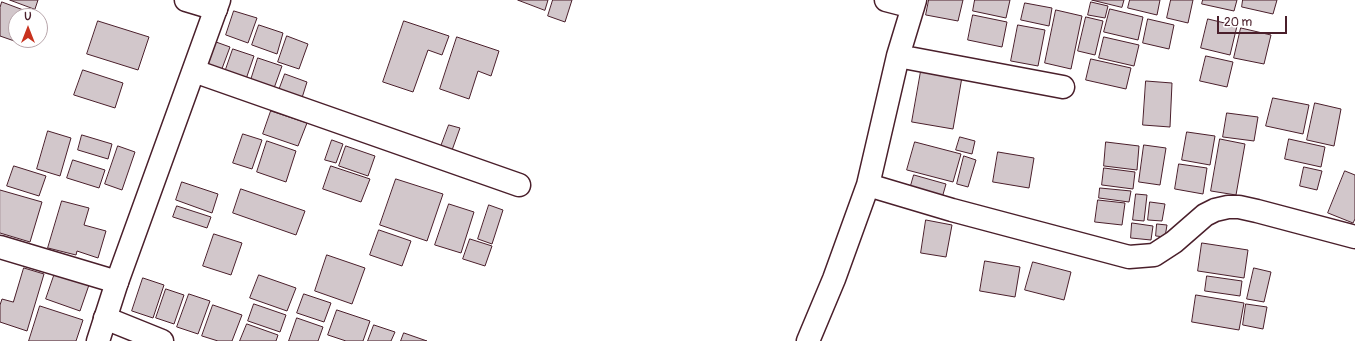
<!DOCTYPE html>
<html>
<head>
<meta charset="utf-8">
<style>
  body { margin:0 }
  #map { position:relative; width:1355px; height:341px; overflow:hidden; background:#fff; font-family:Pangolin,sans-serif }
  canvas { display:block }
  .north { position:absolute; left:8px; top:8px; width:40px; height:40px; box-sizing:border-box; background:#fff; border:1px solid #b7a5aa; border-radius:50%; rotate:0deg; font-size:11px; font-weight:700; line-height:16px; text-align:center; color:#4a1f2b }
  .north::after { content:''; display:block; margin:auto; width:14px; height:18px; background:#c8321e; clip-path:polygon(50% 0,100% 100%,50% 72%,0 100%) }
  .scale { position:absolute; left:1217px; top:16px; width:70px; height:18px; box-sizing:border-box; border:2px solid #4a1f2b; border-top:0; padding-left:5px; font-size:12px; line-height:14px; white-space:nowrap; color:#4a1f2b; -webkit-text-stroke:3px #fff; paint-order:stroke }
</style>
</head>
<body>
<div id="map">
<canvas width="1355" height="341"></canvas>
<div class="north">U</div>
<div class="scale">20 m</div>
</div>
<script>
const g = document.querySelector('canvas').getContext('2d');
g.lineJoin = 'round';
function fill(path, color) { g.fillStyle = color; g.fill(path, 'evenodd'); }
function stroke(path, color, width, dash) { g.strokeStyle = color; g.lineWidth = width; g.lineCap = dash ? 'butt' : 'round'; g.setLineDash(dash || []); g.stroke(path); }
const building = new Path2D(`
  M10,0H38L35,9Z
  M518,0H548L545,10Z
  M553,0H572L565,22L548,16Z
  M929,0H963L958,21L926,15Z
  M975,0H1010L1006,18L973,11Z
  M1092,0H1124L1122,7Z
  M1130,0H1160L1157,15L1128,8Z
  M1171,0H1193L1188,23L1167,18Z
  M1203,0H1237L1234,11L1202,4Z
  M1243,0H1277L1273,14L1242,7Z
  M2,2L34,14L33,16H16V40H24L23,44L0,36V8Z
  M1091,2L1108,6L1105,18L1088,15Z
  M1025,3L1052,8L1049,26L1021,20Z
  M1110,9L1143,17L1138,40L1104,32Z
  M1056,10L1082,16L1071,69L1045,63Z
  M234,11L257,18L248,43L226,35Z
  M973,15L1007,22L1002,47L968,40Z
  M1086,17L1103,21L1095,55L1078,51Z
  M1148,19L1174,25L1169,49L1143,43Z
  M1208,19L1237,26L1230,55L1201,48Z
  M98,21L149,37L138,70L87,54Z
  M404,21L449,36L442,55L428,50L413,92L383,82Z
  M259,25L283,33L277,54L252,45Z
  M1018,25L1045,30L1038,66L1011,61Z
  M1241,28L1271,35L1264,64L1234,58Z
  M287,36L308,44L299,69L278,62Z
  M457,37L499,51L491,76L478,71L469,99L440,89Z
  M1104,37L1139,45L1134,66L1099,58Z
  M216,42L230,47L220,74L207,69Z
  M233,49L254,56L245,82L224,75Z
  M1206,56L1233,62L1227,87L1200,81Z
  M258,58L282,66L273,91L250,83Z
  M1091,59L1131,68L1126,89L1086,80Z
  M83,70L123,83L115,108L74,95Z
  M921,71L962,77L953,129L912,122Z
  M285,74L307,82L301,101L278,93Z
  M1146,81L1172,83L1170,127L1143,125Z
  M1273,98L1309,105L1303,134L1266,126Z
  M1315,103L1341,109L1334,146L1307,140Z
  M271,111L307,123L298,146L263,134Z
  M1227,113L1258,117L1254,141L1223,137Z
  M449,125L460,128L451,153L440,149Z
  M48,131L71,138L60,176L37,169Z
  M1187,132L1215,136L1210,165L1182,160Z
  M243,134L262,140L252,169L233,163Z
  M82,135L112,144L108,159L78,150Z
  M960,137L975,141L972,154L956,150Z
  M1220,139L1245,144L1236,195L1211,191Z
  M1289,139L1325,147L1321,167L1285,159Z
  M332,140L343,144L336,163L325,160Z
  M267,141L296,151L286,182L257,172Z
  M915,142L961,154L953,182L907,170Z
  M1106,142L1139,146L1137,170L1104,166Z
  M1144,145L1166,148L1160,185L1139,182Z
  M118,146L135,152L122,190L105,184Z
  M346,146L375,156L368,176L339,166Z
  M998,152L1034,158L1029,188L993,182Z
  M964,156L976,160L968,187L957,184Z
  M73,160L105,170L99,188L67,178Z
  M1179,164L1207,168L1203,194L1175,189Z
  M14,166L46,176L39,196L7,186Z
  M331,166L370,179L361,202L323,189Z
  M1304,167L1322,171L1317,190L1300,186Z
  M1104,168L1135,172L1133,189L1102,185Z
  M1345,171L1355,175V219L1353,223L1328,213Z
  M914,175L946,184L942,198L910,189Z
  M396,179L443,194L427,241L380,225Z
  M182,182L218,194L212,213L176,200Z
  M1100,188L1131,191L1129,202L1099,198Z
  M241,189L305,211L296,235L233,213Z
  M0,190L42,202L30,242L0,233Z
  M1136,194L1147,195L1144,221L1133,220Z
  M1098,200L1125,203L1122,225L1095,222Z
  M62,201L89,208L84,225L106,231L98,258L77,251L76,255L48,248Z
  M1150,202L1165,204L1162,221L1148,220Z
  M449,204L474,212L461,253L435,245Z
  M489,205L503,210L492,244L478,239Z
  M177,206L211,217L207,228L173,217Z
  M926,220L952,225L946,257L921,253Z
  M1132,223L1153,226L1151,240L1131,238Z
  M1157,224L1167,225L1165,237L1156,236Z
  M379,230L411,241L402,266L370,255Z
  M214,234L242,243L231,275L203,266Z
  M470,239L492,246L485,266L463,259Z
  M1202,243L1248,250L1244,278L1198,271Z
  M327,255L365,268L352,304L315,291Z
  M985,261L1020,267L1015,297L980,291Z
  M1033,262L1071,272L1064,300L1025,290Z
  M24,268L44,274L27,331L0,322V305L2,299L13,302Z
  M1254,268L1271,272L1264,302L1247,299Z
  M56,270L90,282L80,311L46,299Z
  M259,275L296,288L287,311L250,298Z
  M1207,276L1242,281L1240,296L1205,291Z
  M143,278L164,285L153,318L132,311Z
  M166,289L184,295L174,324L156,318Z
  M189,294L210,301L198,334L177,327Z
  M304,294L331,303L324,322L297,313Z
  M1196,295L1244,303L1239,330L1192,322Z
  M254,304L286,315L280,332L248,321Z
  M1246,304L1267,307L1263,329L1243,325Z
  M213,305L242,315L232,341H218L202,336Z
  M40,306L83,320L76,341H29Z
  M337,310L370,321L363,341H346L328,335Z
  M297,318L323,327L318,341H289Z
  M247,324L278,335L276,341H240Z
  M374,325L395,332L391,341H368Z
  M404,333L427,341H401Z`);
const minor = new Path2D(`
  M186,0L216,9
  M886,0L913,7
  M898,56L1063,87
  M194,71L519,185
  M868,185L952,210L1129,257L1154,255L1174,242L1205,215L1215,210L1228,207H1239L1257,211L1355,237
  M0,247L117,282
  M105,318L162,341
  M808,341L834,279L868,185L898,56L915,0`);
const secondary = new Path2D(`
  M98,341L117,282L219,0`);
fill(building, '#d2c7cb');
stroke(building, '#4a1f2b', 1);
stroke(minor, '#4a1f2b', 25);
stroke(secondary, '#4a1f2b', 25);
stroke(minor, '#fff', 22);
stroke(secondary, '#fff', 22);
</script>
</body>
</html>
